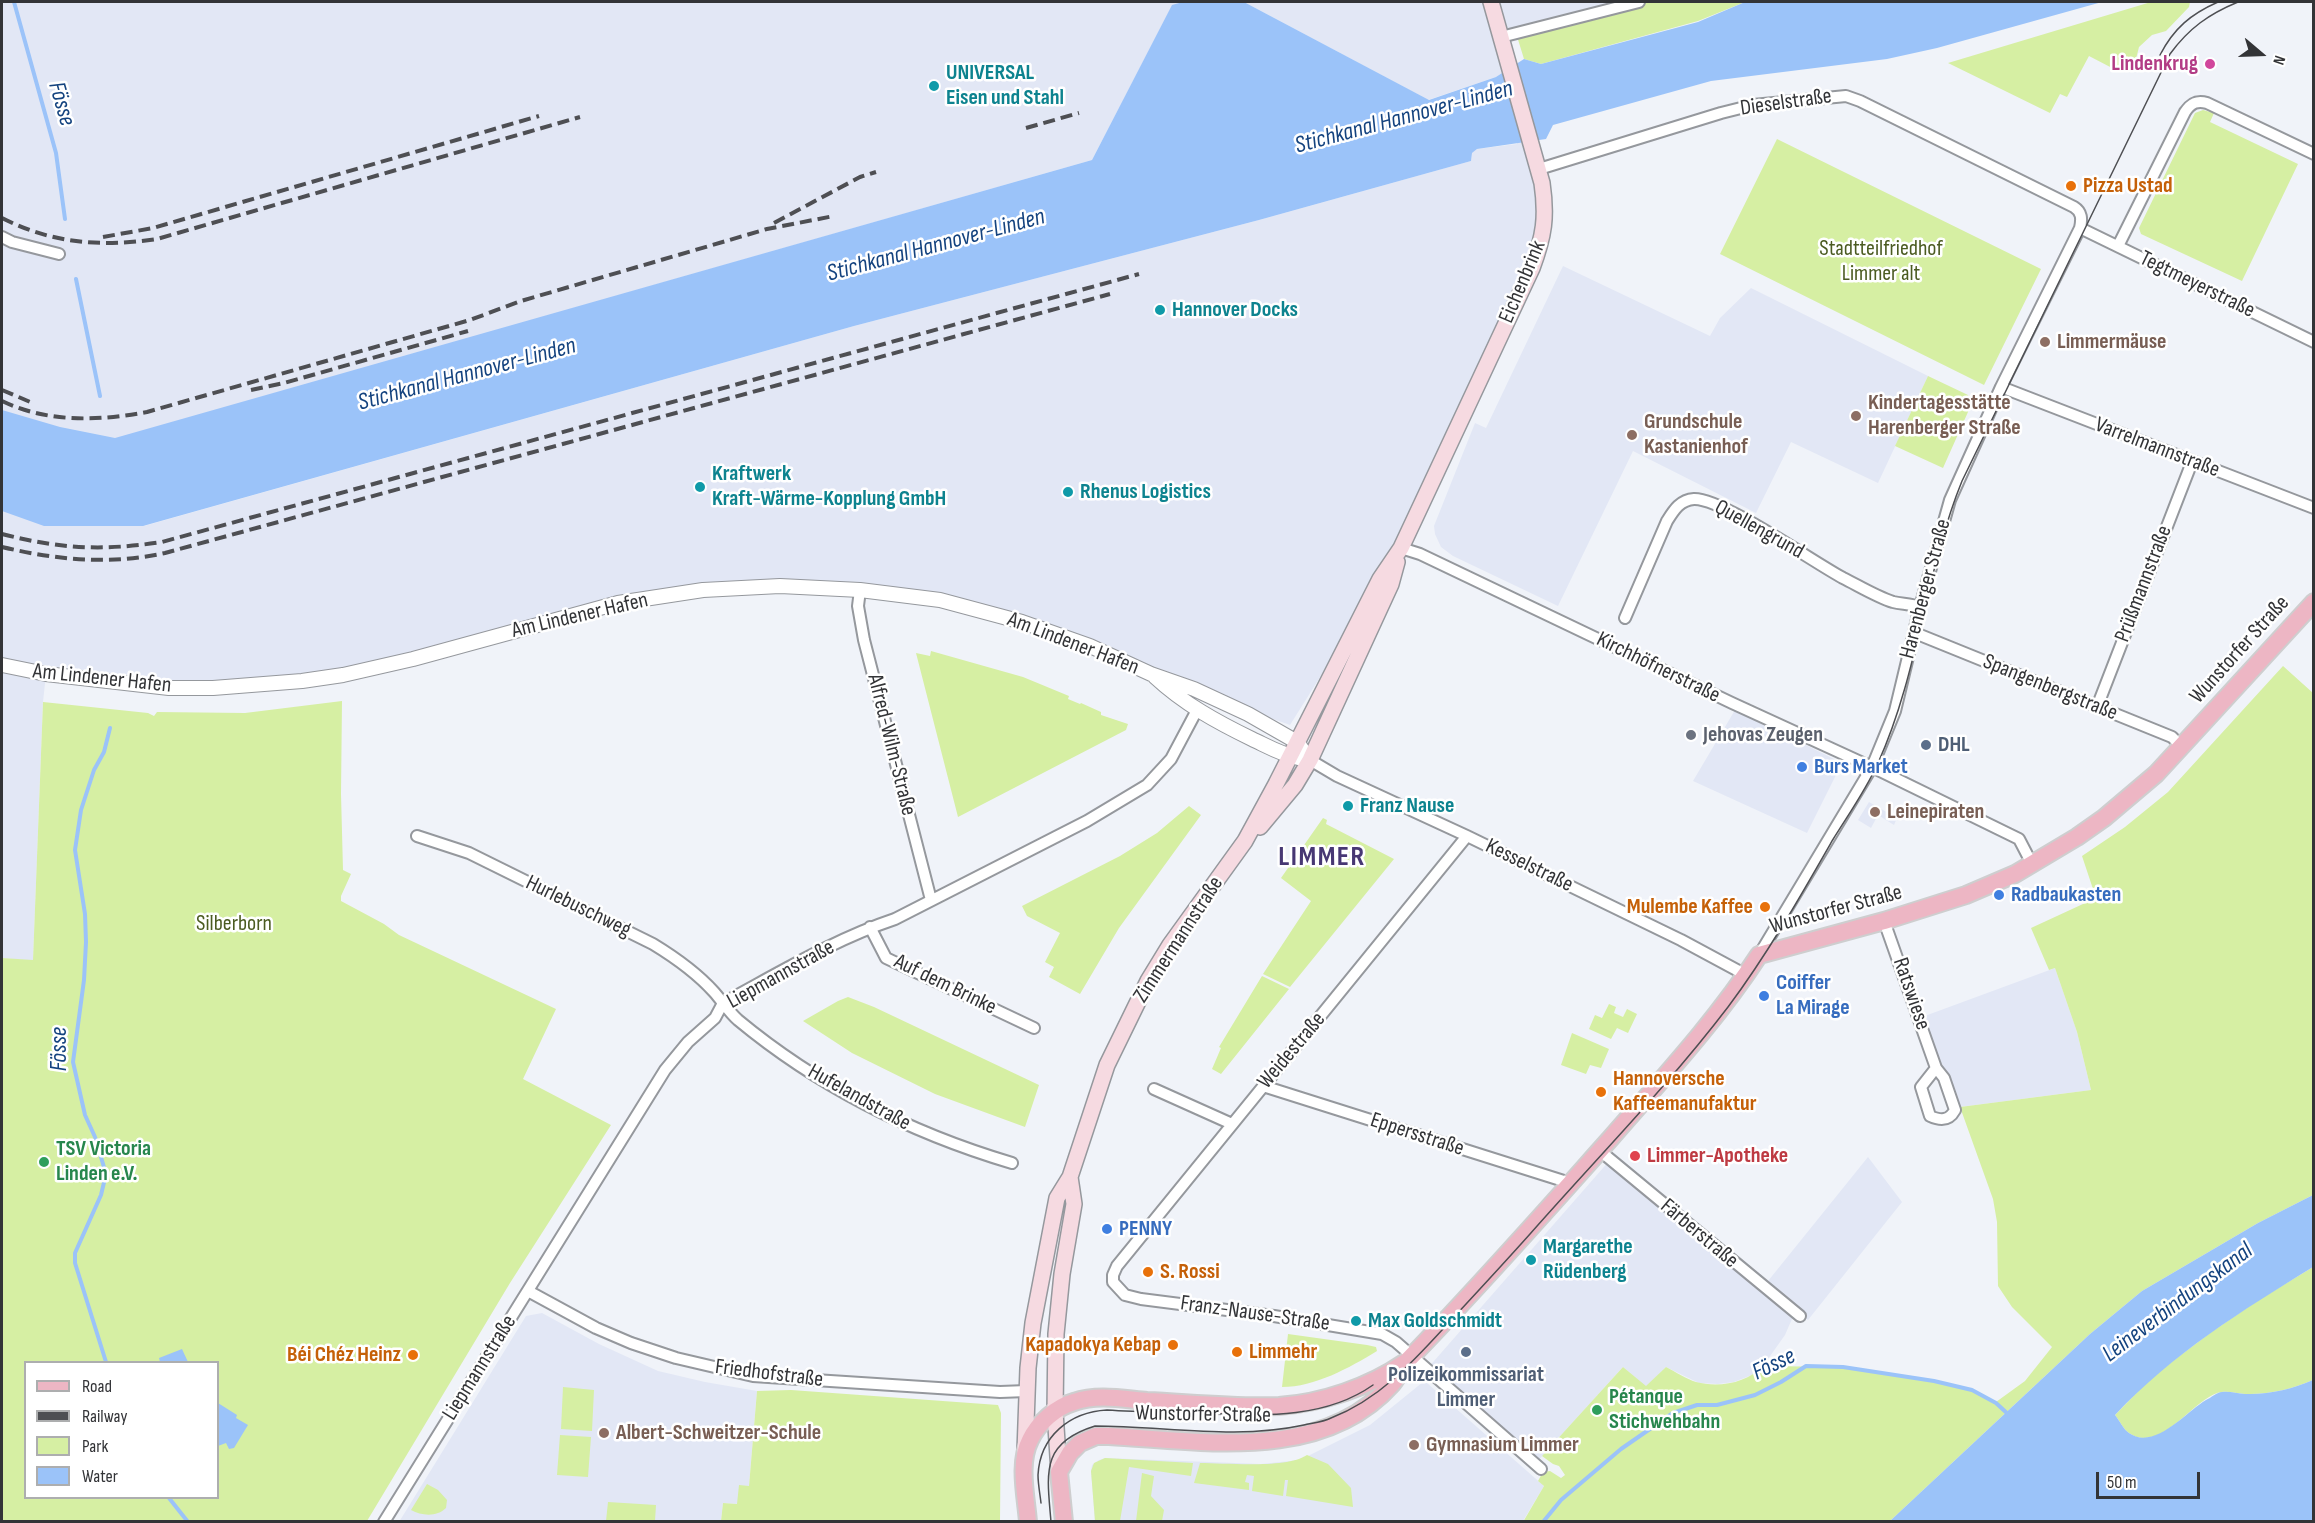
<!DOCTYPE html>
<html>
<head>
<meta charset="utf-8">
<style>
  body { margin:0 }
  #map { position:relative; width:2315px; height:1523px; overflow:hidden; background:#f0f3f9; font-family:"Sofia Sans Condensed",sans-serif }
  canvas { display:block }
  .frame { position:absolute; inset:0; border:3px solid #333437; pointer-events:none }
  .legend { position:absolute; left:24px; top:1361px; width:195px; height:138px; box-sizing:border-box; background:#fff; border:2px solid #adaeaf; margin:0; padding:8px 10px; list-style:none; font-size:18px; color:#333437 }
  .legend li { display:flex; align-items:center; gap:12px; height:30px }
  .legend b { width:30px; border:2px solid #adaeaf }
  .north { position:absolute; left:2231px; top:24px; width:60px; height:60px; -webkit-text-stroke:4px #fff; paint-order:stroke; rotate:109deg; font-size:16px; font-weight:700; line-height:24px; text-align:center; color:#333437 }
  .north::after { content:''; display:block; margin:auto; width:21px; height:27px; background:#333437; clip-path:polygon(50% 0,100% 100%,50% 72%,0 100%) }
  .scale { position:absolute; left:2096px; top:1472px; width:104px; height:27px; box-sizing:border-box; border:3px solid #333437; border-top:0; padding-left:8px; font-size:18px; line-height:21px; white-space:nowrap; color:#333437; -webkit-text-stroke:4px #fff; paint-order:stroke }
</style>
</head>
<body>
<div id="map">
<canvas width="2315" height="1523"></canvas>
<div class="frame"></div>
<ul class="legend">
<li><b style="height:8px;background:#edb6c4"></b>Road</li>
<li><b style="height:8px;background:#4e4f53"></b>Railway</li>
<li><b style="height:16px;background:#d6efa3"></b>Park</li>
<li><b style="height:16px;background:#9bc3f9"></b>Water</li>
</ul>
<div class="north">N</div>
<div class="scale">50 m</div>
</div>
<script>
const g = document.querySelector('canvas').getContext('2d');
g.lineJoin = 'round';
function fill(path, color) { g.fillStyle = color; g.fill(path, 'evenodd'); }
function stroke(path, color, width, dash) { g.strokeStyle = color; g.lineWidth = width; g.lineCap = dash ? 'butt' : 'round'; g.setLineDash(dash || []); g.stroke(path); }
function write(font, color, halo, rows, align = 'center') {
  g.font = font + ' "Sofia Sans Condensed",sans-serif'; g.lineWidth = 5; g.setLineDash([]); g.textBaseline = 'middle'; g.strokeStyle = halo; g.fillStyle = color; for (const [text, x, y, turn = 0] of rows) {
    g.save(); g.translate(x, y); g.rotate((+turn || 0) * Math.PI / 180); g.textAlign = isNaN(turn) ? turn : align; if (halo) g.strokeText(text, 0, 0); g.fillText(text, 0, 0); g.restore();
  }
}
const built = new Path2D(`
  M2,2H1183L1172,6L1092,160L294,388L144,526L854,326L1259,220L1471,161L1472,153L1477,149L1517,144L1496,77L1428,100L1244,2H1639L1502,37L1545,224L1401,548L1290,725L940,600L815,587L618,603L413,659L213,688L46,674L43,702L33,961L2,958Z
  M1563,266L1710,336L1720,318L1751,288L1928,376L1878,483L1791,442L1756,513L1633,451L1558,606L1453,556L1441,547L1435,534L1434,526L1475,423L1486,428Z
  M1735,710L1842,763L1807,833L1693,781Z
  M1869,802L1897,818L1894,825L1878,815L1871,828L1858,820Z
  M2055,968L2077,1032L2091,1090L1960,1107L1948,1077L1939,1066L1922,1017Z
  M1868,1157L1902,1202L1808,1320L1764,1286Z
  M1610,1160L1795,1312L1785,1335L1763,1366L1752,1375L1734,1382L1718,1384L1699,1383L1666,1367L1646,1387L1623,1367L1535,1464L1427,1369Z
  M542,1313L599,1344L658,1371L705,1382L757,1391L749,1486L738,1504L723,1503L721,1521L399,1522L526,1316Z
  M1423,1382L1427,1383L1544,1486L1523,1521L1095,1522L1091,1471L1092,1465L1099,1460L1105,1458L1261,1464L1300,1460L1370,1425Z`);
const green = new Path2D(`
  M1639,2H1745L1698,21L1541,64L1524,59L1516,33Z
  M2151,2H2190L2189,7L2166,31L2152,35L2139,47L2134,67L2123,61L2120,67L2116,66L2114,69L2089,56L2067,97L2060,94L2050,113L1948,63Z
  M2203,110L2214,113L2210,122L2298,164L2242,281L2141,234L2139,228L2195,113Z
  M1777,139L2041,269L1984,385L1720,254Z
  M1928,376L1968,395L1972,403L1943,468L1895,446Z
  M931,651L1023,677L1069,696L1068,699L1080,704L1081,703L1101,712V715L1128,724L1126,730L958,817L916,653L930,656Z
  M2283,666L2313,693V1195L2258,1223L2142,1291L2090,1334L1890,1521L1523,1522L1544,1486L1538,1481L1543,1472L1550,1471L1561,1478L1565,1475L1559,1466L1553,1464L1542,1456L1623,1367L1646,1386L1666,1367C1676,1372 1686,1379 1696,1382C1719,1388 1747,1383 1763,1366L1843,1367L1934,1381L1972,1390L1996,1402L2025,1381L2052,1347L2012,1307L1998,1286L1997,1222L1993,1199L1960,1107L2091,1090L2077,1032L2055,968L2049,970L2031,928L2096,898L2082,856L2125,827L2168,792Z
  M342,701L341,794L343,870L351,874L341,896V901L384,924L399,935L556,1009L523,1079L611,1125L510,1283L367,1521H2V958L33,960L43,702L148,713L154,716L157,712L245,713ZM26,1362H218V1498H26Z
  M1189,806L1201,815L1119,928L1080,994L1049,977L1054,967L1045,962L1060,933L1027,916L1022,906L1120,856L1157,833Z
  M1323,818L1327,820L1326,824L1394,859L1290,987L1263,974L1311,901L1281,878Z
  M1262,976L1289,989L1221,1074L1212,1069L1221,1048L1219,1047Z
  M848,997L874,1007L1039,1085L1025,1127L935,1094L852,1053L803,1021L838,1001Z
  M1609,1004L1616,1007L1614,1013L1623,1017L1627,1009L1637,1014L1628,1033L1617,1028L1611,1039L1589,1029L1595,1015L1602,1018Z
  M1572,1033L1609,1049L1601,1068L1590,1065L1586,1074L1561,1065Z
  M2313,1267V1380C2292,1389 2268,1395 2245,1394C2238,1394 2229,1391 2222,1392C2196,1394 2161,1456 2129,1433C2124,1430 2119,1420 2115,1415L2153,1376L2210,1333L2257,1301Z
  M1288,1334L1367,1345L1376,1347L1377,1351C1349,1368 1315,1387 1282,1387Z
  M563,1387L594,1390L592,1431L561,1429Z
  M791,1390L998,1405L1001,1413L1000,1521H721L723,1503L737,1504L739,1485L749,1486L757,1391Z
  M560,1435L591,1437L588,1477L557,1475Z
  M1307,1455L1328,1464L1351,1488L1353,1507L1286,1496L1288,1480H1285L1283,1496L1252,1491L1254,1476L1247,1475L1245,1482L1249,1483V1490L1194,1483L1200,1463C1226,1463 1286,1469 1307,1455Z
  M1105,1458L1193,1463L1191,1476L1129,1467L1120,1521H1095L1091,1471L1094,1463Z
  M1142,1473L1154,1476L1151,1496L1164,1510L1162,1521H1136Z
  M427,1484L438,1490L447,1500L446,1508C437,1517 422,1516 411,1510Z
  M608,1502L656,1505L655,1521H606Z`);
const water = new Path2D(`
  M1183,2H1244L1429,100L1496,77L1524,59L1541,64L1698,22L1745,2H2102L1937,48L1887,59L1711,81L1553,125L1546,139L1477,149L1472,153L1471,161L1259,220L854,326L143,526H44L2,511V410L60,427L115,438L1092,160L1172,5Z
  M2313,1195V1267C2243,1310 2172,1354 2115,1415C2119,1420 2124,1430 2129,1433C2154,1451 2186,1412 2206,1400C2211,1398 2217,1392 2222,1392C2230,1391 2238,1394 2245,1394C2268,1395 2292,1389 2313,1380V1521H1890L2090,1334L2142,1291L2258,1223Z
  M182,1349L188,1362H160L159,1358Z
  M218,1403L237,1415L236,1418L248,1425L234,1448L229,1449L226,1443L218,1446Z`);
const stream = new Path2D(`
  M14,2L56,153L65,219
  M76,279L100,396
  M106,1362L75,1263V1253L101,1195L106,1174L95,1137L85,1115L73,1062L84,980L86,942L85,914L75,850L81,810L94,770L104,752L110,728
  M169,1498L188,1522
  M1543,1522L1561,1500L1621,1449L1673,1413L1697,1405H1717L1755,1395L1781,1382L1806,1366L1843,1367L1934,1381L1972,1390L1996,1403L2009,1415`);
const minor = new Path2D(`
  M1501,37L1639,2
  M1539,169L1721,113L1753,105L1846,96L1860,101L2074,207C2082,212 2082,219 2080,228L2001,387L1950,500L1920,607L1895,711L1872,767L1759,955
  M2080,228L2314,342
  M2,237L12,242L59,254
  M2118,246L2185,112C2191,103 2197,100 2207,103L2314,154
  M2001,387L2314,508
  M1401,548L1420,554L1732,703L1876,769L2019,839L2032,864
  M860,590L858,606L864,640L931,900
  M1625,618L1667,521C1674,510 1680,500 1694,499C1722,498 1813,562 1843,578C1859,586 1877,597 1893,602C1902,604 1911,604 1920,607
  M1915,633L2172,737L2182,747
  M2097,707L2192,462
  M1310,760L1337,776L1467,836L1681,940L1746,975
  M417,836L469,853L653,944C676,958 696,972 714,992C722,1001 729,1012 738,1020C820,1088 911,1133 1012,1163
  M1467,836L1117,1266L1113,1275V1282L1125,1295L1141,1299L1274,1316L1382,1334L1396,1342L1541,1469
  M1884,921L1936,1068L1944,1078L1955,1110C1949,1121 1941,1121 1930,1116L1921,1087L1936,1068
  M870,927L886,958L1034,1028
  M1263,1086L1570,1183
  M1154,1089L1232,1124
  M1599,1150L1800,1316
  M528,1291L596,1328L631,1343L676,1358L753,1376L1000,1392L1027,1391
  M384,1522L665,1070L688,1042L715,1018L723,1003C779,973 835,939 895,919L1087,821L1147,785L1171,759L1197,710`);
const tertiary = new Path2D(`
  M2,665L46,674L169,688H213L302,681L343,675L413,659L618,603L703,590L780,586L860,590L940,600L1022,622L1090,646L1151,674L1194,689L1248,714L1297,742L1310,760
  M1155,677C1184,704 1217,722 1252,739C1267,746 1282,755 1299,758`);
const secondary = new Path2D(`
  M1260,827L1295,785L1310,760L1391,584L1397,562
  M1025,1451L1028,1368L1033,1323L1057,1198L1070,1177L1107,1065L1148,981L1170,945L1245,841L1276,784L1380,579L1401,548L1532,268C1544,236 1547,217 1542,183L1491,2
  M1059,1472L1055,1412L1056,1334L1062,1274L1074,1204L1070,1177`);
const primary = new Path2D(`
  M1028,1522C1026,1496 1018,1463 1030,1440C1038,1423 1056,1407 1074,1402C1097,1394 1123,1399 1147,1401C1190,1403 1236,1408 1279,1406C1322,1403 1369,1387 1404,1363
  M1064,1522L1059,1472L1070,1453L1080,1443L1096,1436H1109C1202,1441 1322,1463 1392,1384C1398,1377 1402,1369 1407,1361C1477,1289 1543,1214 1610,1139C1662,1079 1716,1021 1759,955L1884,921L1966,895L2015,874L2077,837L2104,818L2156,774L2314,602`);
const tram = new Path2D(`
  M2160,55C2174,28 2191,14 2218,2
  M1904,657L1925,573
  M1041,1503C1040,1494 1038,1484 1038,1475C1040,1436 1070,1412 1107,1410C1137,1412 1168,1412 1199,1413C1257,1415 1322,1421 1373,1385
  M1051,1522C1047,1473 1040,1443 1095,1426C1165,1426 1235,1440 1304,1425C1313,1423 1323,1422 1331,1418C1383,1398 1418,1356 1454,1317C1480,1289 1505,1262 1530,1234C1596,1159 1667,1087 1728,1007C1767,955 1800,897 1832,841C1848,815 1866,790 1878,763C1919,673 1925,572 1962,481L2170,54C2189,28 2209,14 2238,2`);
const rail = new Path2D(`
  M1026,128L1079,113
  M2,218C53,244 101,247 157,239L580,117
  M774,223L860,177L876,172
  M103,237L153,228L539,116
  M2,390L35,404
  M251,390L284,383L468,331
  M2,401C48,423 98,421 147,412L470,320L521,301L767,229L834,216
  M2,534C60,549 103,551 162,542L1139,274
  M2,547C57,560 110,565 165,553L1110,294`);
const markers = [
  [2210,64,6,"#d1479c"],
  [934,86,6,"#0f9aa8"],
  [2071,186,6,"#e8710a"],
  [1160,310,6,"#0f9aa8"],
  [2045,342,6,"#8d6e63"],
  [1856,416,6,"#8d6e63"],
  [1632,435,6,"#8d6e63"],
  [700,487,6,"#0f9aa8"],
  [1068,492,6,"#0f9aa8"],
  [1691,735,6,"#6b7280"],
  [1926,745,6,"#5c6f8a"],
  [1802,767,6,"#3f7fe0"],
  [1348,806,6,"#0f9aa8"],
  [1875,812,6,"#8d6e63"],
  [1999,895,6,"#3f7fe0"],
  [1765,907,6,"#e8710a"],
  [1764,996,6,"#3f7fe0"],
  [1601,1092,6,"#e8710a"],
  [1635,1156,6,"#e0444e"],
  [44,1162,6,"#2e9e5b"],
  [1107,1229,6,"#3f7fe0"],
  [1531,1260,6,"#0f9aa8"],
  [1148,1272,6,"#e8710a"],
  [1356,1321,6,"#0f9aa8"],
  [1173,1345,6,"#e8710a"],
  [1237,1352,6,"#e8710a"],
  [1466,1352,6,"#5c6f8a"],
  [413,1355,6,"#e8710a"],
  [1597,1410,6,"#2e9e5b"],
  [604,1433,6,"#8d6e63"],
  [1414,1445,6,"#8d6e63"]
];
const hotelNames = [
  ["Lindenkrug",2198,64]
];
const cultureNames = [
  ["UNIVERSAL",946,73],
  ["Eisen und Stahl",946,98],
  ["Hannover Docks",1172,310],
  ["Kraftwerk",712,474],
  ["Kraft-Wärme-Kopplung GmbH",712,499],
  ["Rhenus Logistics",1080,492],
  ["Franz Nause",1360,806],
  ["Margarethe",1543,1247],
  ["Rüdenberg",1543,1272],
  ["Max Goldschmidt",1368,1321]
];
const streetNames = [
  ["Dieselstraße",1786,103,-8],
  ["Eichenbrink",1523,282,-67],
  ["Tegtmeyerstraße",2197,285,26],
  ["Varrelmannstraße",2157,448,21],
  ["Quellengrund",1759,530,29],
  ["Prüßmannstraße",2144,584,-69],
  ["Harenberger Straße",1926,589,-75],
  ["Am Lindener Hafen",580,616,-13],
  ["Am Lindener Hafen",1073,644,21],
  ["Wunstorfer Straße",2240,650,-48],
  ["Kirchhöfnerstraße",1658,668,26],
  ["Am Lindener Hafen",102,679,6],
  ["Spangenbergstraße",2050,688,22],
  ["Alfred-Wilm-Straße",891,745,76],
  ["Kesselstraße",1529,866,26],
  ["Hurlebuschweg",578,907,26],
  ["Wunstorfer Straße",1836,910,-15],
  ["Zimmermannstraße",1179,940,-57],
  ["Liepmannstraße",781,975,-29],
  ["Auf dem Brinke",945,985,26],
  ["Ratswiese",1911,994,71],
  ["Weidestraße",1292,1051,-50],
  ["Hufelandstraße",859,1098,29],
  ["Eppersstraße",1417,1135,18],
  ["Färberstraße",1699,1234,40],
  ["Franz-Nause-Straße",1255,1314,8],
  ["Liepmannstraße",480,1368,-58],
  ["Friedhofstraße",769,1374,7],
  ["Wunstorfer Straße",1203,1415,1]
];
const foodNames = [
  ["Pizza Ustad",2083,186],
  ["Mulembe Kaffee",1753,907,"right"],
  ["Hannoversche",1613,1079],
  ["Kaffeemanufaktur",1613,1104],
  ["S. Rossi",1160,1272],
  ["Kapadokya Kebap",1161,1345,"right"],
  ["Limmehr",1249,1352],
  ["Béi Chéz Heinz",401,1355,"right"]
];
const parkNames = [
  ["Stadtteilfriedhof",1881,249],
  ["Limmer alt",1881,274],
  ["Silberborn",234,924]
];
const educationNames = [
  ["Limmermäuse",2057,342],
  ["Kindertagesstätte",1868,403],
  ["Harenberger Straße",1868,428],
  ["Grundschule",1644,422],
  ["Kastanienhof",1644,447],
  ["Leinepiraten",1887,812],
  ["Albert-Schweitzer-Schule",616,1433],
  ["Gymnasium Limmer",1426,1445]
];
const worshipNames = [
  ["Jehovas Zeugen",1703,735]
];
const serviceNames = [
  ["DHL",1938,745],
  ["Polizeikommissariat",1466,1375,"center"],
  ["Limmer",1466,1400,"center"]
];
const shopNames = [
  ["Burs Market",1814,767],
  ["Radbaukasten",2011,895],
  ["Coiffer",1776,983],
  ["La Mirage",1776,1008],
  ["PENNY",1119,1229]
];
const leisureNames = [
  ["TSV Victoria",56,1149],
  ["Linden e.V.",56,1174],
  ["Pétanque",1609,1397],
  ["Stichwehbahn",1609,1422]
];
const healthNames = [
  ["Limmer-Apotheke",1647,1156]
];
const waterNames = [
  ["Fösse",61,104,74],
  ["Stichkanal Hannover-Linden",1404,118,-15],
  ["Stichkanal Hannover-Linden",936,246,-15],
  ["Stichkanal Hannover-Linden",467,375,-15],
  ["Fösse",60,1049,-90],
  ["Leineverbindungskanal",2178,1303,-37],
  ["Fösse",1774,1365,-26]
];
const districtNames = [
  ["LIMMER",1322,858]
];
fill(built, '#e2e7f5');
fill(green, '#d6efa3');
fill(water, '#9bc3f9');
stroke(stream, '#9bc3f9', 4);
stroke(minor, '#95989d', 14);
stroke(tertiary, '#95989d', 16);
stroke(secondary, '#95989d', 18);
stroke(primary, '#cececf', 20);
stroke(minor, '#fff', 10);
stroke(tertiary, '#fff', 14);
stroke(secondary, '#f6dae1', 15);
stroke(primary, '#edb6c4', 16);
stroke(tram, '#4e4f53', 1.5);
stroke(rail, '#4e4f53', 4, [12, 6]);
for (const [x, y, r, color] of markers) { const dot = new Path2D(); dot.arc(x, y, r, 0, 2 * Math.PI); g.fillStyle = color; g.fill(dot); stroke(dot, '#fff', 2); }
write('bold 22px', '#b23c85', '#fff', hotelNames, 'right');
write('bold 22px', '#0d838f', '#fff', cultureNames, 'left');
write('22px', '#333437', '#fff', streetNames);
write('bold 22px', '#c56008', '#fff', foodNames, 'left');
write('22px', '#4b5b21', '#fff', parkNames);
write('bold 22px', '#785e54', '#fff', educationNames, 'left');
write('bold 22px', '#5b616d', '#fff', worshipNames, 'left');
write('bold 22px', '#4e5e75', '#fff', serviceNames, 'left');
write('bold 22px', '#366cbe', '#fff', shopNames, 'left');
write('bold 22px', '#27864d', '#fff', leisureNames, 'left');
write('bold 22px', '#be3a42', '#fff', healthNames, 'left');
write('italic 24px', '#14437f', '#fff', waterNames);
g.letterSpacing = '1.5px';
write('bold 28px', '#473773', '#fff', districtNames);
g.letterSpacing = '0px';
</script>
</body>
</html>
